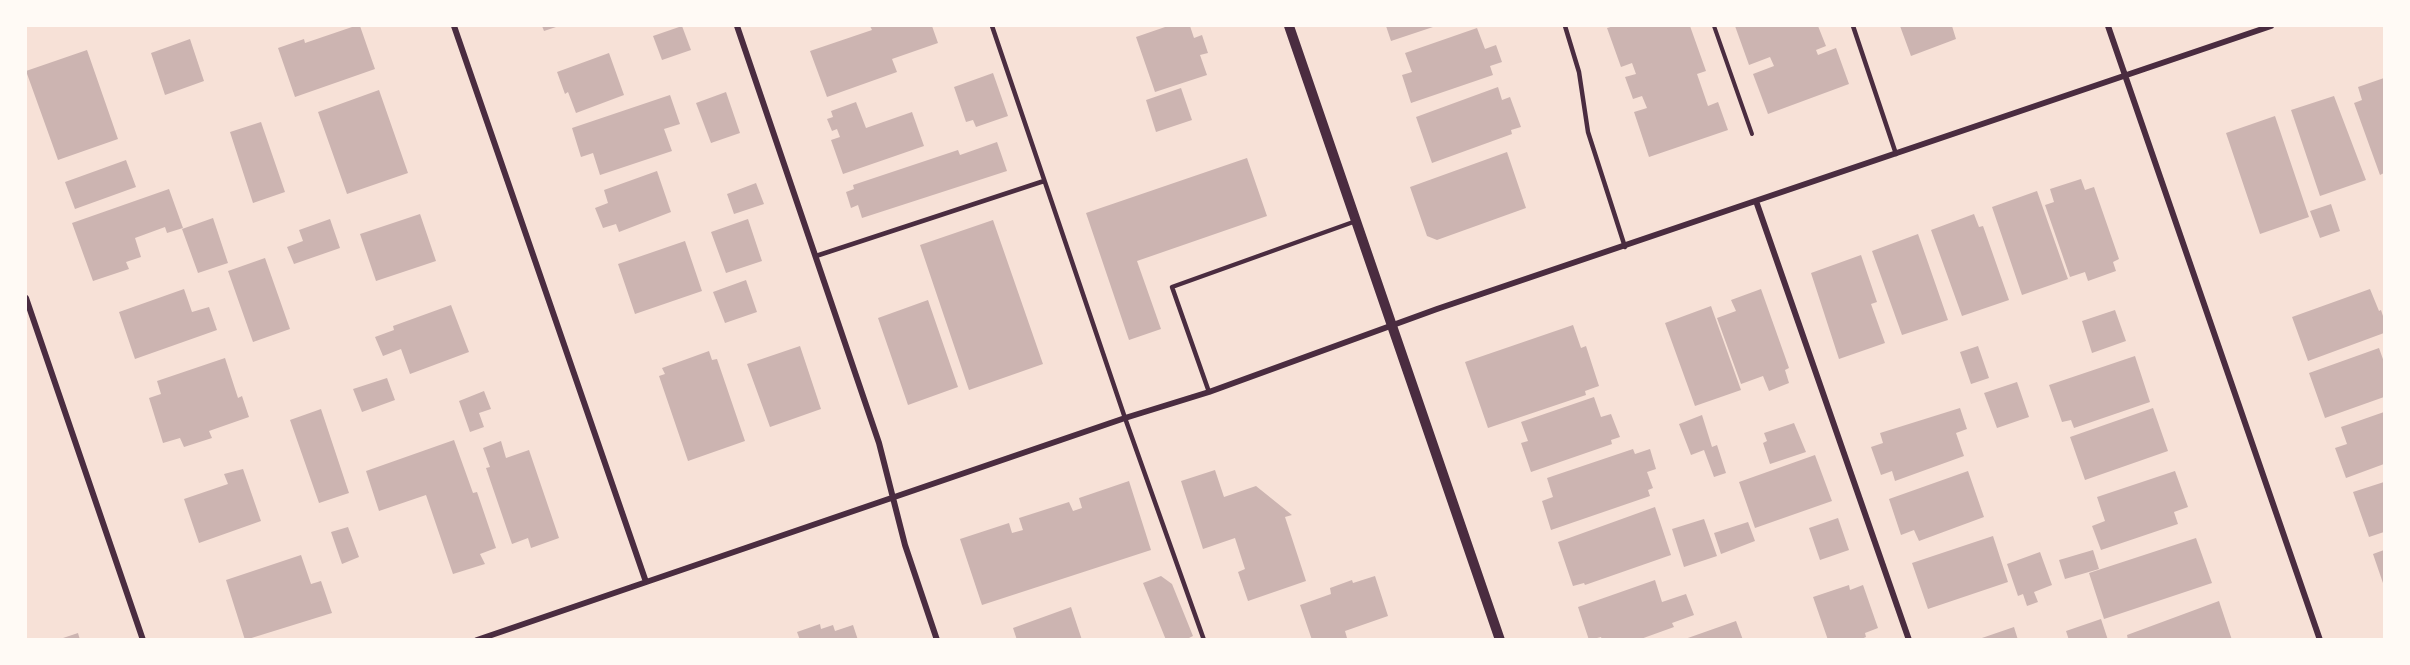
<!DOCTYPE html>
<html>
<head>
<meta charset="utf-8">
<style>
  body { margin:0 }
  #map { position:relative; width:2410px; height:665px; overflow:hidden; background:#f7e1d7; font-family:Commissioner,sans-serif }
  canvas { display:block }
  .frame { position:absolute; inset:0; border:27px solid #fffaf5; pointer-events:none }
</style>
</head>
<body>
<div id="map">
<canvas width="2410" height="665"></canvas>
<div class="frame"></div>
</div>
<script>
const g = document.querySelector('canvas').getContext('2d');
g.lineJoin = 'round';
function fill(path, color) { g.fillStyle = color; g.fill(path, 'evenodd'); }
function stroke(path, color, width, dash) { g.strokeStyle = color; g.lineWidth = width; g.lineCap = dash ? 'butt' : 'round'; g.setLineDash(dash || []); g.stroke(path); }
const building = new Path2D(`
  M355,26H360L375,69L295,97L278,48L304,39L305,43Z
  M542,26H559L544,31Z
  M682,26L691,50L662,60L653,36Z
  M870,26H932L938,43L892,59L897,72L827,97L810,51L872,30Z
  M1168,26H1190L1194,38L1202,35L1208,53L1200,55L1207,75L1155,92L1136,37Z
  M1386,26H1436L1391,41Z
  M1614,26H1690L1706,71L1697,74L1708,106L1718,102L1728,130L1649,157L1634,112L1647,108L1642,96L1633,99L1625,77L1636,74L1632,63L1621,67L1607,28Z
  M1735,26H1818L1826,46L1816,50L1818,55L1836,48L1849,84L1768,114L1753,74L1774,66L1770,57L1749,65Z
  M1900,26H1952L1956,39L1911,56Z
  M1477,28L1485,49L1496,45L1502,62L1490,66L1493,75L1411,103L1402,75L1412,72L1405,53Z
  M190,39L204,81L165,95L151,53Z
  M87,50L118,139L58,160L26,71Z
  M609,53L624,95L576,113L568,92L565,94L557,72Z
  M993,73L1008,116L976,127L973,120L966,122L954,87Z
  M2384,78V173L2380,175L2354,103L2362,100L2358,87Z
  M1498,87L1502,100L1510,97L1521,127L1511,130L1512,134L1432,163L1416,117Z
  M1181,88L1192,120L1156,132L1146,100Z
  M379,90L408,173L347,194L318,112Z
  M726,92L740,133L711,143L696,103Z
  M670,95L680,124L664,129L672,151L600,175L593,153L581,157L572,128Z
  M2334,96L2366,180L2320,196L2291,110Z
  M856,102L866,128L912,112L924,146L843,174L831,140L840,137L837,129L832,131L827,119L833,117L831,111Z
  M2275,116L2309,217L2260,234L2226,133Z
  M261,122L285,192L253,203L230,132Z
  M997,142L1007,171L862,218L858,205L851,208L846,192L854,189L853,185L958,150L960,155Z
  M1507,152L1526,208L1437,240L1427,236L1410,187Z
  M1247,158L1267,216L1137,261L1161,329L1129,340L1086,213Z
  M126,160L136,187L75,209L65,182Z
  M657,171L671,212L619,232L616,224L603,228L595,208L608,203L604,190Z
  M2081,179L2085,190L2094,187L2119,259L2113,262L2116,271L2088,281L2085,272L2070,277L2045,205L2054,202L2050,189Z
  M756,183L764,204L734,214L727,194Z
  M169,189L183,228L167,233L165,227L135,238L141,257L126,262L129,269L93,281L72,223Z
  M2037,191L2068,279L2022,295L1992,207Z
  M2331,204L2340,231L2320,238L2310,211Z
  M420,214L436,261L376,281L360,234Z
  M1974,214L1979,227L1983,226L2009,300L1962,316L1931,230Z
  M213,218L228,263L198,273L182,229Z
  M330,219L340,248L294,264L287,247L303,241L299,230Z
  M748,219L762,261L726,273L711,232Z
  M993,220L1043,364L969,390L920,245Z
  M1918,234L1948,320L1902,335L1872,251Z
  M685,241L702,291L635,314L618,264Z
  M1861,255L1877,302L1871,304L1885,343L1839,359L1811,273Z
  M265,258L290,329L253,342L228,271Z
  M746,280L757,312L725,323L713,292Z
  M184,289L192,312L209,307L217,330L135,359L119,312Z
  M1761,289L1789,368L1785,370L1789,383L1769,391L1763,376L1741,384L1717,318L1736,311L1731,300Z
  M2370,289L2379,311L2381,310L2384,319V333L2308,361L2292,317Z
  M928,300L958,387L908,405L878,318Z
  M451,305L469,352L410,374L401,349L383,356L375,337L394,330L393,326Z
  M1711,306L1741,390L1695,406L1665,323Z
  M2115,310L2126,341L2092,353L2082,321Z
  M1573,325L1581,348L1586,346L1599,386L1585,391L1586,395L1488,428L1465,362Z
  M800,346L821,409L770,427L747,364Z
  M1978,346L1989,378L1971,384L1960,352Z
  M2379,348L2384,362V397L2325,418L2309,373Z
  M709,351L712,360L717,359L745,441L688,461L659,376L665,374L662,368Z
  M2135,356L2150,402L2074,428L2071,420L2062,422L2049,385Z
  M225,358L238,398L242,396L249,417L209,431L212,438L184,447L180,438L163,443L149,398L161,394L157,381Z
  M387,378L395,400L362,412L353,389Z
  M2017,382L2029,417L1997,428L1984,393Z
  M484,391L491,409L479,413L484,427L470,432L459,401Z
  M1594,397L1601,417L1611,414L1620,437L1611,440L1612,444L1531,472L1521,443L1528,441L1521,422Z
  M1960,408L1967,429L1956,433L1964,456L1895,481L1892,471L1881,475L1871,447L1883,443L1880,433Z
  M2153,408L2168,451L2085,480L2070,437Z
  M321,409L349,493L319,503L290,420Z
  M2384,412V464L2346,478L2335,448L2347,444L2341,427Z
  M1702,415L1712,447L1717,445L1726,473L1714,477L1704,450L1691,455L1679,424Z
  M1794,423L1806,452L1770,464L1763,443L1767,441L1764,433Z
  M454,440L473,493L477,492L496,548L480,554L485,564L453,574L426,495L379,511L366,471Z
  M501,441L506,458L529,450L559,538L531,548L528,538L512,544L486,468L490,467L483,448Z
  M1633,449L1635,454L1650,449L1656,469L1647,472L1653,488L1648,490L1650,496L1551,530L1542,501L1553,497L1547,478Z
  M1815,455L1832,501L1755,528L1739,482Z
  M243,469L261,521L199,543L184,499L228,484L224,474Z
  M1215,470L1224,497L1256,486L1292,515L1285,517L1306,581L1248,601L1238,572L1245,569L1235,538L1203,549L1181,481Z
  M1968,471L1984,517L1919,541L1914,530L1901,535L1889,499Z
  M2175,471L2188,507L2174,512L2178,524L2101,550L2092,526L2105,521L2097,497Z
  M1129,481L1151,550L982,605L960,539L1009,523L1012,533L1023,530L1019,518L1069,502L1073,511L1082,508L1079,498Z
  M2384,482V532L2369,537L2353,492Z
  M1655,507L1671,555L1585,585L1584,583L1573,586L1558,542Z
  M1838,518L1849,550L1820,560L1809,528Z
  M1704,519L1717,556L1684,567L1672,529Z
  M1748,522L1755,541L1721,554L1714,533Z
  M348,527L359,557L342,564L331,532Z
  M1993,536L2008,582L1928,609L1912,563Z
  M2196,538L2212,583L2104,619L2089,573Z
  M2093,550L2099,569L2065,579L2059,560Z
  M2384,550V586L2373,554Z
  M2040,552L2052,585L2034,592L2038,602L2027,606L2023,594L2018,596L2007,564Z
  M301,555L311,584L321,581L332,613L245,640L226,580Z
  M1161,576L1172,584L1193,636L1185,640H1166L1143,583Z
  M1375,576L1388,616L1345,631L1347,638L1342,640H1312L1300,605L1331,594L1330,588L1352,580L1353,583Z
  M1655,580L1662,602L1686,594L1694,615L1672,623L1674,627L1638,640H1602L1601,637L1589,640L1578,607Z
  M1849,585L1850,590L1863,585L1878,628L1865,633L1866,637L1859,640H1828L1813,597Z
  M2219,601L2232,640H2128L2127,635Z
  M1071,607L1082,640H1017L1013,628Z
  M2101,619L2108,640H2069L2066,631Z
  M1736,621L1743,640H1685V639Z
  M820,624L821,629L833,625L835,631L853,625L858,640H800L797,632Z
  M2014,627L2018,640H1979V639Z
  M78,633L80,640H60V639Z`);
const path = new Path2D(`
  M1714,26L1752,134`);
const service = new Path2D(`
  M992,26L1125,418L1204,640
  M1565,26L1579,72L1588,132L1625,247
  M1853,26L1896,154
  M816,256L1044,181
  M1209,392L1172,287L1356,221`);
const minor = new Path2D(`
  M454,26L646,582
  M737,26L879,443L905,545L937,640
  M2108,26L2320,640
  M1756,201L1909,640
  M26,298L143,640
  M477,640L1125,418L1209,392L1437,309L2271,26`);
const tertiary = new Path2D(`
  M1289,26L1500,640`);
fill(building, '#ccb4b1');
stroke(path, '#4a2c40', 4);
stroke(service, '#4a2c40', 4.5);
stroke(minor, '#4a2c40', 6);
stroke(tertiary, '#4a2c40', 10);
</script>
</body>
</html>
